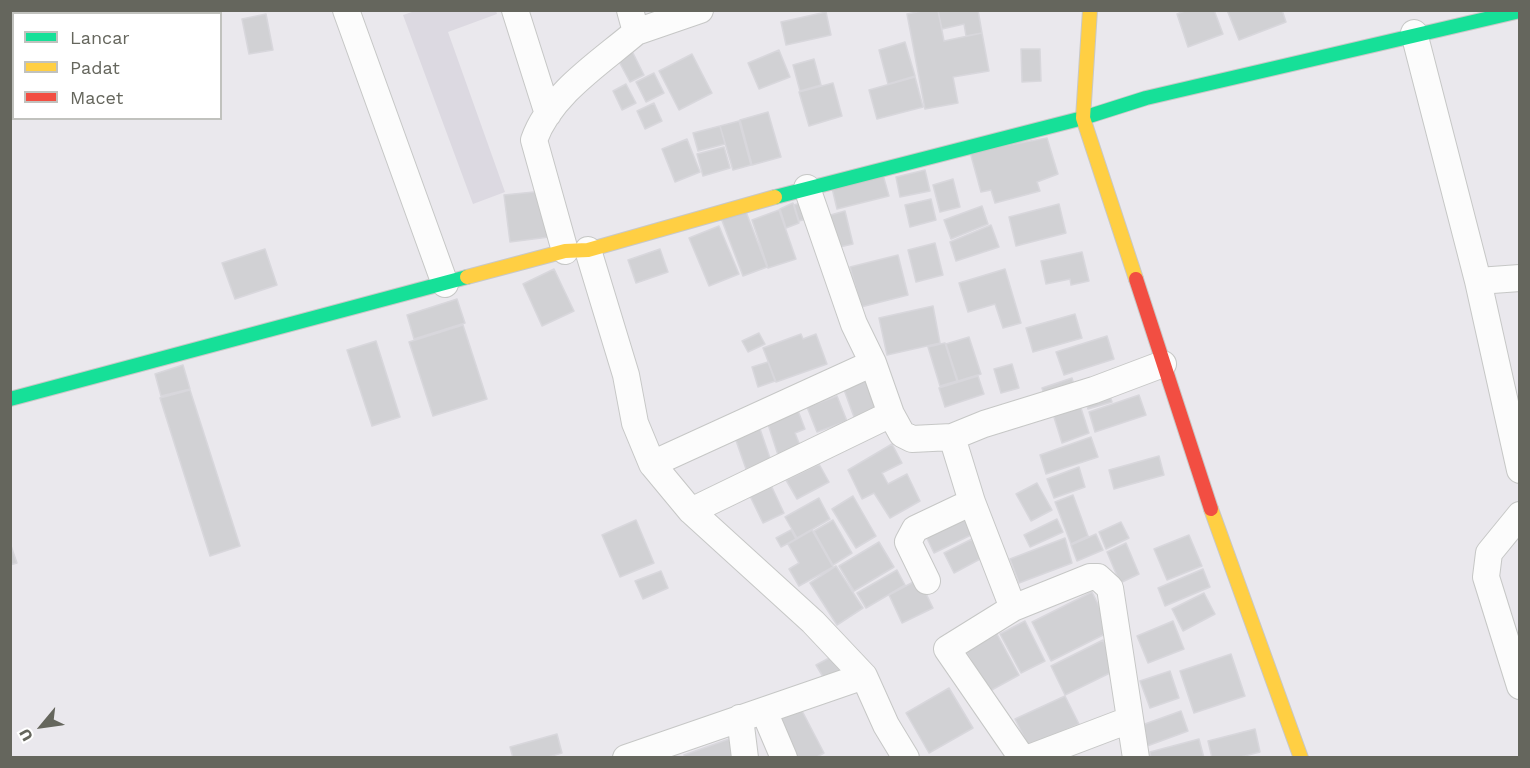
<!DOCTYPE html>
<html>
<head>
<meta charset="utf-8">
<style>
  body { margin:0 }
  #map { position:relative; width:1530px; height:768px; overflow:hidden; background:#eae8ed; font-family:"Work Sans",sans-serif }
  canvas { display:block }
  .frame { position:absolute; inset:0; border:12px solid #65665d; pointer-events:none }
  .legend { position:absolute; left:12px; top:12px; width:210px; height:108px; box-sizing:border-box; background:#fff; border:2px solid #c1c2be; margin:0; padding:8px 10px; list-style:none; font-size:18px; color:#65665d }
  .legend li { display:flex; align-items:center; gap:12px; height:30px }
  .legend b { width:30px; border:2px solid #c1c2be }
  .north { position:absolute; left:12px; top:696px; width:60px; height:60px; -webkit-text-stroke:4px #fff; paint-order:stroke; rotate:241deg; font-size:16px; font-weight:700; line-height:24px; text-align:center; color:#65665d }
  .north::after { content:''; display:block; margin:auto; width:21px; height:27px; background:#65665d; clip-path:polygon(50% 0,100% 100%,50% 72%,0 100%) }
</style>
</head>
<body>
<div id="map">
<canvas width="1530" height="768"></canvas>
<div class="frame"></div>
<ul class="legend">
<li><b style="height:8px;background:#16e098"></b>Lancar</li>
<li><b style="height:8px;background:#ffcf43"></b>Padat</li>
<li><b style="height:8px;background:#f24e42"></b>Macet</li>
</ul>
<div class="north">U</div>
</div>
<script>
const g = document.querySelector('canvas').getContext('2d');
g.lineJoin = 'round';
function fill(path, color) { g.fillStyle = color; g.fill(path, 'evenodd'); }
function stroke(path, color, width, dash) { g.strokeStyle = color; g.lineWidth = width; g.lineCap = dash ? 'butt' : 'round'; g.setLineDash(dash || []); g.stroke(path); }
const education = new Path2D(`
  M415,11H496L497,14L448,32L505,192L473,204L403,15Z`);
const building = new Path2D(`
  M927,10H938L944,41L982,33L989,71L953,77L958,103L925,109L907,14Z
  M978,10L982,33L966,36L964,24L942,29L938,11Z
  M1187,10H1214L1223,34L1188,47L1177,14Z
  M1227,10H1282L1286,22L1239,40Z
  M826,12L831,35L786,45L781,22Z
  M266,14L273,50L249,54L242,19Z
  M905,42L915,76L888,84L879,50Z
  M631,49L644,75L630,82L616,56Z
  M1021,49H1040L1041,81L1022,82Z
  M779,50L790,77L759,89L748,63Z
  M692,54L712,93L679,110L659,71Z
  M814,59L821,85L800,91L793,65Z
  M654,73L664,93L646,102L636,82Z
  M915,77L923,107L877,119L869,90Z
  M833,83L842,116L809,126L799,92Z
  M626,84L636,103L622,110L613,91Z
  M654,103L662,121L645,129L637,111Z
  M768,112L781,157L752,165L740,120Z
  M739,121L751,165L733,170L720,126Z
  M720,126L725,144L698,151L693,133Z
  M1047,138L1058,174L1037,182L1040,191L995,203L991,190L981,192L970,152Z
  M687,139L700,172L675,182L662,149Z
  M724,147L730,168L703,176L697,154Z
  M925,170L930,191L900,197L896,177Z
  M883,175L889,196L837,209L832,188Z
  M953,179L960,207L940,212L933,185Z
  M544,191L549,237L510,242L504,195Z
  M931,199L936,220L910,227L905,205Z
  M804,202L810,218L799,221L794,205Z
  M793,203L799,223L786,228L780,209Z
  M1059,204L1066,233L1016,246L1009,217Z
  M982,206L988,224L951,239L944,220Z
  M745,209L767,267L743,276L721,218Z
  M779,210L796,259L768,268L752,220Z
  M845,211L853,244L835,248L827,216Z
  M991,225L999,247L956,261L950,242Z
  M719,226L739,274L709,286L689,238Z
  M935,243L943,275L916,282L908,250Z
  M265,249L277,285L235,299L222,263Z
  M660,249L668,272L636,283L628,260Z
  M1082,252L1089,281L1071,285L1070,279L1046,284L1041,261Z
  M898,255L908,295L861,307L850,267Z
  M554,269L574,311L542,326L523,284Z
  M1005,269L1021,323L1003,328L995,304L968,312L959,283Z
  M457,299L465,323L414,339L407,315Z
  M933,306L940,343L887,355L879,318Z
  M1075,314L1082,338L1033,352L1026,328Z
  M463,325L487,399L433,416L409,342Z
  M759,333L765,344L748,352L742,341Z
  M801,334L803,339L816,334L827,364L776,382L763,348Z
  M1107,336L1114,359L1064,375L1056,352Z
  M969,337L981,374L958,381L946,344Z
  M376,341L400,417L372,426L347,350Z
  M945,343L957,381L940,386L928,347Z
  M768,362L775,381L758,387L752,367Z
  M1012,364L1019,388L1001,393L994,369Z
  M183,365L190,389L161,396L155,374Z
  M978,376L984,394L945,407L939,388Z
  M872,377L880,408L854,417L843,387Z
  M1072,378L1077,394L1047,403L1042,388Z
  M190,390L240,546L210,556L160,398Z
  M1108,390L1112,402L1088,409L1084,397Z
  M1139,395L1146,415L1095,432L1089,412Z
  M837,396L847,421L817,432L807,407Z
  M1080,405L1089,433L1062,443L1053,414Z
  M797,408L805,429L795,433L801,448L778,455L766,418Z
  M758,423L771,461L746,469L733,432Z
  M1091,437L1098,457L1046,474L1040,455Z
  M892,444L902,463L882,473L888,484L907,474L920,501L890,518L874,493L862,499L848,470Z
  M1159,456L1164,475L1114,489L1109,470Z
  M819,464L829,482L797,499L786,480Z
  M1079,467L1085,487L1054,498L1047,479Z
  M769,481L784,513L763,523L748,492Z
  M1037,483L1052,510L1031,521L1016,494Z
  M1073,495L1088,536L1071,544L1055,502Z
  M853,496L876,536L856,548L832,509Z
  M819,498L830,519L797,538L785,517Z
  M962,511L973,534L934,553L923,530Z
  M1057,519L1063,532L1030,547L1024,535Z
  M636,520L654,563L620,577L602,535Z
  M833,520L852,553L833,565L814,531Z
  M1121,522L1129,538L1106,549L1099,532Z
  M791,530L796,539L781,547L776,538Z
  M812,530L833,567L799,586L789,569L799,563L788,544Z
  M1096,534L1103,550L1077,561L1071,545Z
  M1189,535L1202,566L1167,580L1154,549Z
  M1065,538L1072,563L1019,583L1010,559Z
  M972,539L982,558L954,573L944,553Z
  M879,542L894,567L854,591L839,566Z
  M10,543L17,563L10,565Z
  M1126,543L1139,574L1120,583L1107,552Z
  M836,566L863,608L837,625L810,583Z
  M1203,569L1210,587L1165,606L1158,588Z
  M897,570L905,585L866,608L857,593Z
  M661,571L668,588L643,599L635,581Z
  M919,579L933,608L902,623L889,595Z
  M1092,592L1111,631L1051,661L1032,622Z
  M1204,593L1215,614L1183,631L1172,609Z
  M1025,621L1045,661L1021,673L1000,634Z
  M1173,621L1184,649L1148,663L1137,636Z
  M997,634L1019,675L988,692L966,651Z
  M1103,640L1116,670L1065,695L1051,666Z
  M1231,654L1245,696L1194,713L1180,671Z
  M833,656L843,673L826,682L816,665Z
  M1170,671L1179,698L1150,708L1140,681Z
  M949,688L973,728L929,753L906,713Z
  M1065,696L1079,724L1029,747L1015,719Z
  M798,703L824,753L815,758H796L774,715Z
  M1181,711L1188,731L1139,749L1131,729Z
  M1255,729L1260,752L1237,758H1212L1208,741Z
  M557,734L562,753L545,758H513L510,747Z
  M732,738L738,758H685L684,755Z
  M1199,739L1204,758H1151L1150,752Z`);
const street = new Path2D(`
  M346,10L445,284
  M515,10L548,114
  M636,32L700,10
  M1414,33L1478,281L1520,470
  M807,188L854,324L873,363L891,414L902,434L912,439L952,437L972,502L1013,608
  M588,250L626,375L635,423L652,464L691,511L813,622L864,676L886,725L906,758
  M565,251L534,140C550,94 601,62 636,32L630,10
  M1478,281L1520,278
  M952,437L984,424L1094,390L1163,364
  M652,464L873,363
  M691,511L891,414
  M1520,515L1489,553L1486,577L1520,686
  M927,581L908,542L915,529L972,502
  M764,711L784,758
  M740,718L745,758
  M626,758L864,676
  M1022,758L947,649L1013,608L1090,577H1098L1110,588L1136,758
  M1029,758L1129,720`);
const fast = new Path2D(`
  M775,197L1083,118L1146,98L1520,11
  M10,399L467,277`);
const slow = new Path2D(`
  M1090,10L1083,118L1136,279
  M467,277L565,251L588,250L775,197
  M1211,509L1301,758`);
const jam = new Path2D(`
  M1136,279L1211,509`);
fill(education, '#dcd9e1');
fill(building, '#d1d1d4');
stroke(building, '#d8d7dc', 1.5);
stroke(street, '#c6c7c6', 28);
stroke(fast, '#c8c8c7', 16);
stroke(slow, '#c8c8c7', 16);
stroke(jam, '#c8c8c7', 16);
stroke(street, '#fcfcfc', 26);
stroke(fast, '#16e098', 14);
stroke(slow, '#ffcf43', 14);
stroke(jam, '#f24e42', 14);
</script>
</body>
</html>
